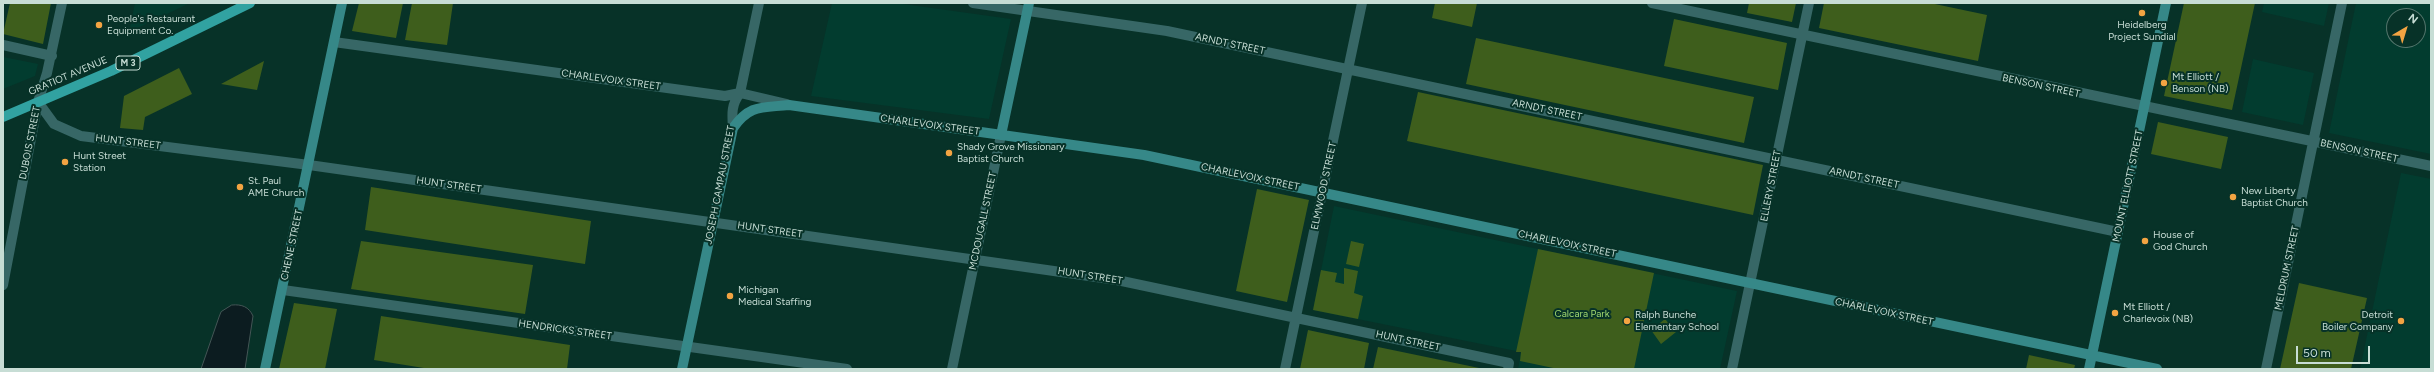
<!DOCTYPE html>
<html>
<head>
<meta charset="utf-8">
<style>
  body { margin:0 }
  #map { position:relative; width:2434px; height:372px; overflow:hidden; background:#073228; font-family:Figtree,sans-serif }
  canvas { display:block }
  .frame { position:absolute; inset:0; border:4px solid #c7ddd5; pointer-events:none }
  .north { position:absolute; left:2386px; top:8px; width:40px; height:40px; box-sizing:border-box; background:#073228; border:1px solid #54766d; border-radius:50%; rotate:38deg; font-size:11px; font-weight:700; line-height:16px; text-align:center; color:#c7ddd5 }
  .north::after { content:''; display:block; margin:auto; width:14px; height:18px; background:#f3a442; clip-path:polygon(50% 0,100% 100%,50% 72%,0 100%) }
  .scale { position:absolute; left:2296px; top:346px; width:74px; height:18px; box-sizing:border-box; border:2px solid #c7ddd5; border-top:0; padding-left:5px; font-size:12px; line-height:14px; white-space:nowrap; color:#c7ddd5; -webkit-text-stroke:3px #073228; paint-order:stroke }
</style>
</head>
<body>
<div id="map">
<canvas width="2434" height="372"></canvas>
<div class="frame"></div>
<div class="north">N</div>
<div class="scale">50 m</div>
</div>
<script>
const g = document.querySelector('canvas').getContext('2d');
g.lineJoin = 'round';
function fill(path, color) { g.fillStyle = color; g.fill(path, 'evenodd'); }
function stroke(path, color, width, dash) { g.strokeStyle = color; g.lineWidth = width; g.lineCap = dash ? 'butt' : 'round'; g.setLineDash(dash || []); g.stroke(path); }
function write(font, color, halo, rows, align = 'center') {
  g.font = font + ' Figtree,sans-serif'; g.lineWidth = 4; g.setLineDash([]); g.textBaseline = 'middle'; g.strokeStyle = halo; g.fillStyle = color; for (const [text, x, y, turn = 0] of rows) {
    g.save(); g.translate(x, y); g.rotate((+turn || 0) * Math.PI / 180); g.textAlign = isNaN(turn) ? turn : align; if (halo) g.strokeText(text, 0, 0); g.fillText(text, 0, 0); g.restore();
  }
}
const built = new Path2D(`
  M135,3H190L129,32Z
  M832,3H896L1011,19L989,119L811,96Z
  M2264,3H2329L2324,26L2262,12Z
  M2356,3H2431V154L2329,133ZM2394,16H2418V40H2394Z
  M3,57L38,64L35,76L3,89Z
  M2253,59L2314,73L2303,125L2242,112Z
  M2401,173L2431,179V369H2360Z
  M1334,206L1737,291L1720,369H1518L1521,352L1313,310Z`);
const green = new Path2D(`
  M10,3H51L43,44L3,34Z
  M359,3H403L396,38L352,31Z
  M412,3H453L447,45L405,40Z
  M1435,3H1477L1472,27L1432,18Z
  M1749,3H1796L1792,22L1747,13Z
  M1824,3H1930L1987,15L1978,61L1819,28Z
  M2184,3H2255L2232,110L2164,96Z
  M1674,19L1787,43L1778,90L1664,66Z
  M1476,38L1754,97L1744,143L1466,84Z
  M264,61L257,90L221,84Z
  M179,68L192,94L145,117L143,130L120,128L124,96Z
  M1418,92L1763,165L1753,215L1407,141Z
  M2158,122L2228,137L2221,169L2151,154Z
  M371,187L591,221L585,264L365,230Z
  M1257,189L1309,200L1287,302L1236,291Z
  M361,241L533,265L525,314L351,289Z
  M1351,241L1364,244L1359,267L1346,264Z
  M1538,249L1654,273L1634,369H1558L1520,361L1521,352H1516Z
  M1344,268L1358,271L1354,293L1363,296L1358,319L1313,310L1321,270L1337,273L1335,282L1344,284Z
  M2299,283L2367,298L2351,369H2280Z
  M294,303L337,309L325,369H279Z
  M381,316L570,345L567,369H430L374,360Z
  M1665,319L1676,332L1661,344L1651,330Z
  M1308,330L1369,343L1364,369H1300Z
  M1378,347L1484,369H1373Z
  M2029,355L2075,365L2074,369H2026Z`);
const water = new Path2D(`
  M232,305C242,304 249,307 253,316L245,369H201L219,317L221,312Z`);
const street = new Path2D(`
  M973,3L1167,31L2118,232
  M1652,3L2431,166
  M334,42L725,96L740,93L787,104
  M3,45L52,56
  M38,102L54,124L81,136L309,165L1117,280L1509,363L1508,369
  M733,128C732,114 731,105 740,93L759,3
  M3,285L38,102L47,73L62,3
  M283,290L847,369
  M952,369L1001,135
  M1285,369L1362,3
  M1732,369L1809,3
  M2266,369L2342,3`);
const secondary = new Path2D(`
  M1001,135L1029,3
  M265,369L342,3
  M682,369L733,128C750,104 762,108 789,105L1144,155L2157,369
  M2089,369L2166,3`);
const primary = new Path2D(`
  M3,117L111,71L250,3`);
const markers = [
  [2142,13,4,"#f3a442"],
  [99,25,4,"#f3a442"],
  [2164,83,4,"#f3a442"],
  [949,153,4,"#f3a442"],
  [65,162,4,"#f3a442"],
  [240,187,4,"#f3a442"],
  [2233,197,4,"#f3a442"],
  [2145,241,4,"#f3a442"],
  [730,296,4,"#f3a442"],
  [2115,313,4,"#f3a442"],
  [1627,321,4,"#f3a442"],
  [2401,321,4,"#f3a442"]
];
const shields = [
  [128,63,24]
];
const shieldNames = [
  ["M 3",128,63]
];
const poiNames = [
  ["People's Restaurant",107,19],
  ["Equipment Co.",107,31],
  ["Heidelberg",2142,25,"center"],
  ["Project Sundial",2142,37,"center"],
  ["Mt Elliott /",2172,77],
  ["Benson (NB)",2172,89],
  ["Shady Grove Missionary",957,147],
  ["Baptist Church",957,159],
  ["Hunt Street",73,156],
  ["Station",73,168],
  ["St. Paul",248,181],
  ["AME Church",248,193],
  ["New Liberty",2241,191],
  ["Baptist Church",2241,203],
  ["House of",2153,235],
  ["God Church",2153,247],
  ["Michigan",738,290],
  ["Medical Staffing",738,302],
  ["Mt Elliott /",2123,307],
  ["Charlevoix (NB)",2123,319],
  ["Ralph Bunche",1635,315],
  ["Elementary School",1635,327],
  ["Detroit",2393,315,"right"],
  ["Boiler Company",2393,327,"right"]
];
const streetNames = [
  ["ARNDT STREET",1230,44,12],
  ["GRATIOT AVENUE",68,76,-23],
  ["CHARLEVOIX STREET",611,80,8],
  ["BENSON STREET",2041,86,12],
  ["ARNDT STREET",1547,110,12],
  ["CHARLEVOIX STREET",930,125,8],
  ["HUNT STREET",128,142,7],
  ["DUBOIS STREET",30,143,-79],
  ["BENSON STREET",2359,151,12],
  ["CHARLEVOIX STREET",1250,177,12],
  ["ARNDT STREET",1864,178,12],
  ["HUNT STREET",449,185,8],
  ["JOSEPH CAMPAU STREET",720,185,-79],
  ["ELMWOOD STREET",1324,186,-78],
  ["ELLERY STREET",1771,186,-79],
  ["MOUNT ELLIOTT STREET",2128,186,-78],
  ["MCDOUGALL STREET",983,221,-78],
  ["HUNT STREET",770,230,8],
  ["CHARLEVOIX STREET",1567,244,12],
  ["CHENE STREET",292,245,-78],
  ["MELDRUM STREET",2287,268,-78],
  ["HUNT STREET",1090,276,9],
  ["CHARLEVOIX STREET",1884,312,12],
  ["HENDRICKS STREET",565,330,8],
  ["HUNT STREET",1408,341,12]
];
const parkNames = [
  ["Calcara Park",1582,314]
];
fill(built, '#023c2f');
fill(green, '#3e5e1c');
fill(water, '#0c1c20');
stroke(water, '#445656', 1);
stroke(street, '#376766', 10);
stroke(secondary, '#368888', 10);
stroke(primary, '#31a2a1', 10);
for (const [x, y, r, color] of markers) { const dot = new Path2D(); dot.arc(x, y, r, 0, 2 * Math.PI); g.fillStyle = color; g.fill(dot); stroke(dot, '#073228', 1.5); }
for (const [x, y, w] of shields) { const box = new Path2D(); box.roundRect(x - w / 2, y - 7, w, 14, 3); g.fillStyle = '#073228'; g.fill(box); stroke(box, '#c7ddd5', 1); }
write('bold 9px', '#c7ddd5', null, shieldNames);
write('10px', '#c7ddd5', '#073228', poiNames, 'left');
write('10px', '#c7ddd5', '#073228', streetNames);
write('10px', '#a1d76f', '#073228', parkNames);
</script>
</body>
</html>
